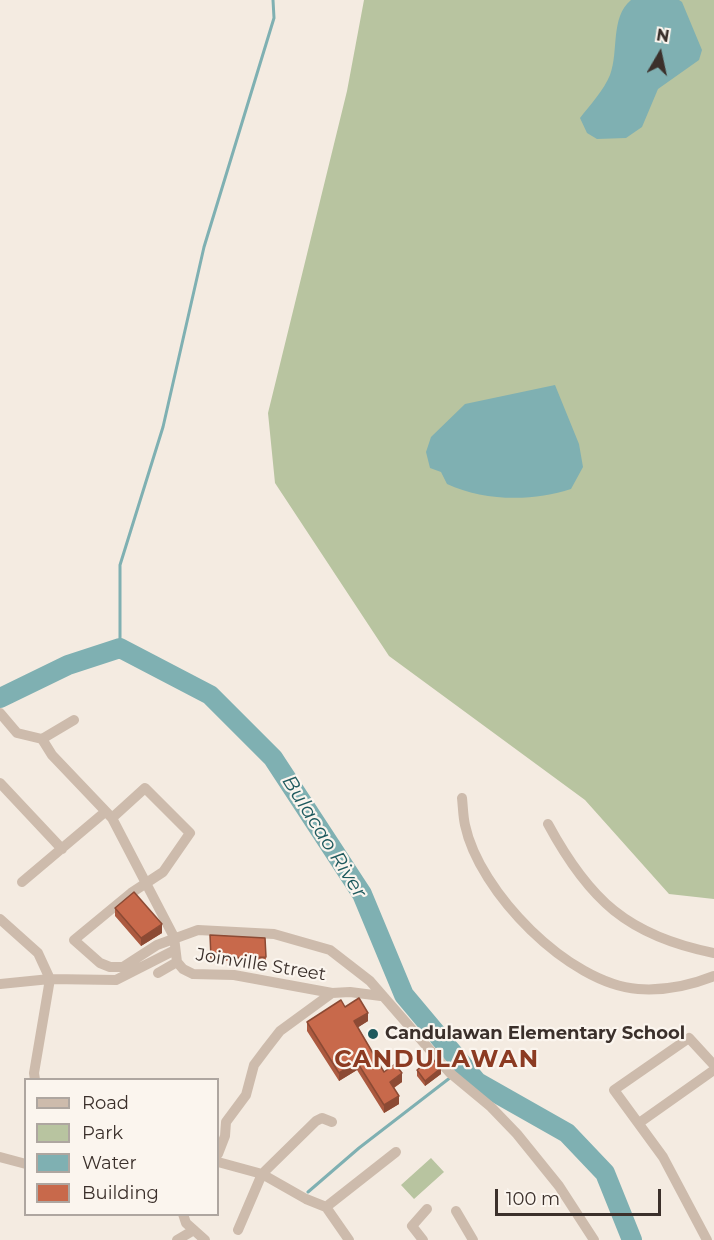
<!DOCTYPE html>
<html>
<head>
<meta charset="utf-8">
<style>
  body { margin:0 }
  #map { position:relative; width:714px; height:1240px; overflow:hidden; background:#f4ebe1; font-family:Montserrat,sans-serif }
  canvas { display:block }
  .legend { position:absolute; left:24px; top:1078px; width:195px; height:138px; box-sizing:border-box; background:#fbf5ee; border:2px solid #aea6a0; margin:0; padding:8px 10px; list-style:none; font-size:18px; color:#3b302b }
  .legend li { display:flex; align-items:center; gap:12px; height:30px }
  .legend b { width:30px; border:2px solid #aea6a0 }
  .north { position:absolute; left:630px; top:24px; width:60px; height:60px; -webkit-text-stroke:4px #fbf5ee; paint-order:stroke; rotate:9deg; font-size:16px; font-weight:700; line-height:24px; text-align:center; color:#3b302b }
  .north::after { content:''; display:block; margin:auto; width:21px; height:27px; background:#3b302b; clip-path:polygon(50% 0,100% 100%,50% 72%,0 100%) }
  .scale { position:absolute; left:495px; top:1189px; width:166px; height:27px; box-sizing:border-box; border:3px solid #3b302b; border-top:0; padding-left:8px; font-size:18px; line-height:21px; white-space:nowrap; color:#3b302b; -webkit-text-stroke:4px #fbf5ee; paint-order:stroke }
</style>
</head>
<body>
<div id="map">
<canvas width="714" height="1240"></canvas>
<ul class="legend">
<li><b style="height:8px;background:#cdbbac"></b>Road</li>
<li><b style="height:16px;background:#b8c4a0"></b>Park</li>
<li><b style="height:16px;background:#7fb0b2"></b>Water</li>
<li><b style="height:16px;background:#c8694b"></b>Building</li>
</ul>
<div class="north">N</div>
<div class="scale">100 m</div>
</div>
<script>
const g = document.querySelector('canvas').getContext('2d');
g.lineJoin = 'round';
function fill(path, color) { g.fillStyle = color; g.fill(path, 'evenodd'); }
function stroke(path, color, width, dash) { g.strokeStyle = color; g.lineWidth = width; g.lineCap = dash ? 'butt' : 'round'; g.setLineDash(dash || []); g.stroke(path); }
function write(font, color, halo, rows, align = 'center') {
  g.font = font + ' Montserrat,sans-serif'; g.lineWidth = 4.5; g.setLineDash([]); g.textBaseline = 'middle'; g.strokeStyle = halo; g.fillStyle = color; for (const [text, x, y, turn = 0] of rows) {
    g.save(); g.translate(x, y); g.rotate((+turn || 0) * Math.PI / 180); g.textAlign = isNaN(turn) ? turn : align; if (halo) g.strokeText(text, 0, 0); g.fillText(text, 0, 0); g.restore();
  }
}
const green = new Path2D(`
  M364,0H714V899L669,894L585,800L389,656L275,483L268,413L347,91Z
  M431,1158L444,1172L414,1199L401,1185Z`);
const water = new Path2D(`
  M631,0H679L682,2L702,50L699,60L658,89L642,127L626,138L597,139L587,133L580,118C590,105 604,90 610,75C619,52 610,17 631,0Z
  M555,385L579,444L583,467L571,489C533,502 483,501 447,484L441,472L430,468L426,452L431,437L465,404Z`);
const stream = new Path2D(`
  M120,648V565L163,427L204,247L274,18L273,0
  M308,1192L359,1148L464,1067`);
const river = new Path2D(`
  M0,698L68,665L120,648L210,695L273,758L362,894L404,995L477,1082L567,1133L605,1173L632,1240`);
const street = new Path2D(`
  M0,713L17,733L42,739
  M74,720L42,739L52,755L112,818L174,937L177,962L183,969L193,974L234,975L332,993L350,992L381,996
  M0,783L62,849
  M462,798C463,807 463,816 465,825C479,892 569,984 638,989C665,991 689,986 714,976
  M112,818L145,788L190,833L163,872L131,893L74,940L100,963L110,967H123L157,945L198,930L274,934L330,950L370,981L450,1073L491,1107L517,1134L559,1186L594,1240
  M548,824C589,900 628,936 714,953
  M22,882L105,812
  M0,919L38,953L50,979L34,1073L35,1080
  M158,973L177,962
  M0,984L50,979L116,980L175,950
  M639,1123L714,1070
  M218,1154L225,1136L226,1122L246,1095L254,1065L266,1049L280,1031L332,993
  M0,1157L26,1164
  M218,1162L262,1174L306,1199L326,1207L349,1240
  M326,1207L396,1152
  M456,1211L473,1240
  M183,1214L186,1223L205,1240
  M238,1230L262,1174L316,1121L322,1118L332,1122
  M177,1240L194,1230
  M423,1240L412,1226L427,1209
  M707,1240L663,1157L614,1090L689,1038L714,1065`);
const wall = new Path2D(`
  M115,908L162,933L141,946L115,916Z
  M210,935L265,938L266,960L211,961Z
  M345,1007L368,1021L358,1027L384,1072L402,1082L394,1088L399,1104L384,1113L357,1070L339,1081L307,1031V1022Z
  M417,1070L441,1074L425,1086L417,1076Z`);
const shadedWall = new Path2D(`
  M162,924V933L141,946V938Z
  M368,1013V1021L354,1030V1021Z
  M357,1062V1070L339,1081V1073Z
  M441,1068V1074L425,1086V1081Z
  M402,1073V1082L390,1090V1082Z
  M399,1096V1104L384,1113V1105Z`);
const building = new Path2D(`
  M134,892L162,924L141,938L115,908Z
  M210,935L265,938L266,957L211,958Z
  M359,998L368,1013L354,1021L384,1072L395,1064L402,1073L390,1082L399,1096L384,1105L357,1062L339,1073L307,1022L341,1000L345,1007Z
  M432,1058L441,1068L425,1081L417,1070Z`);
const markers = [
  [373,1034,6,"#1f5a5e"]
];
const streetNames = [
  ["Joinville Street",261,965,9]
];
const poiNames = [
  ["Candulawan Elementary School",385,1034]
];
const waterNames = [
  ["Bulacao River",324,837,58]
];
const districtNames = [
  ["CANDULAWAN",437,1060]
];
fill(green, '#b8c4a0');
fill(water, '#7fb0b2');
stroke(stream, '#7fb0b2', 3);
stroke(river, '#7fb0b2', 20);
stroke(street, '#cdbbac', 10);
fill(wall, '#ac5a40');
fill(shadedWall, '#8c4a34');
fill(building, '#c8694b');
stroke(building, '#8c4a34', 1.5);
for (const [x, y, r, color] of markers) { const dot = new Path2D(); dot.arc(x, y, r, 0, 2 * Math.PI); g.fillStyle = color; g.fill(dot); stroke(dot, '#fbf5ee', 2); }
write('18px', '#3b302b', '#fbf5ee', streetNames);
write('bold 18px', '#3b302b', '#fbf5ee', poiNames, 'left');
write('italic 20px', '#1f5a5e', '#fbf5ee', waterNames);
g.letterSpacing = '1.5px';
write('bold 24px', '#8c3b22', '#fbf5ee', districtNames);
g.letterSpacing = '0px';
</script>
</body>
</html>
